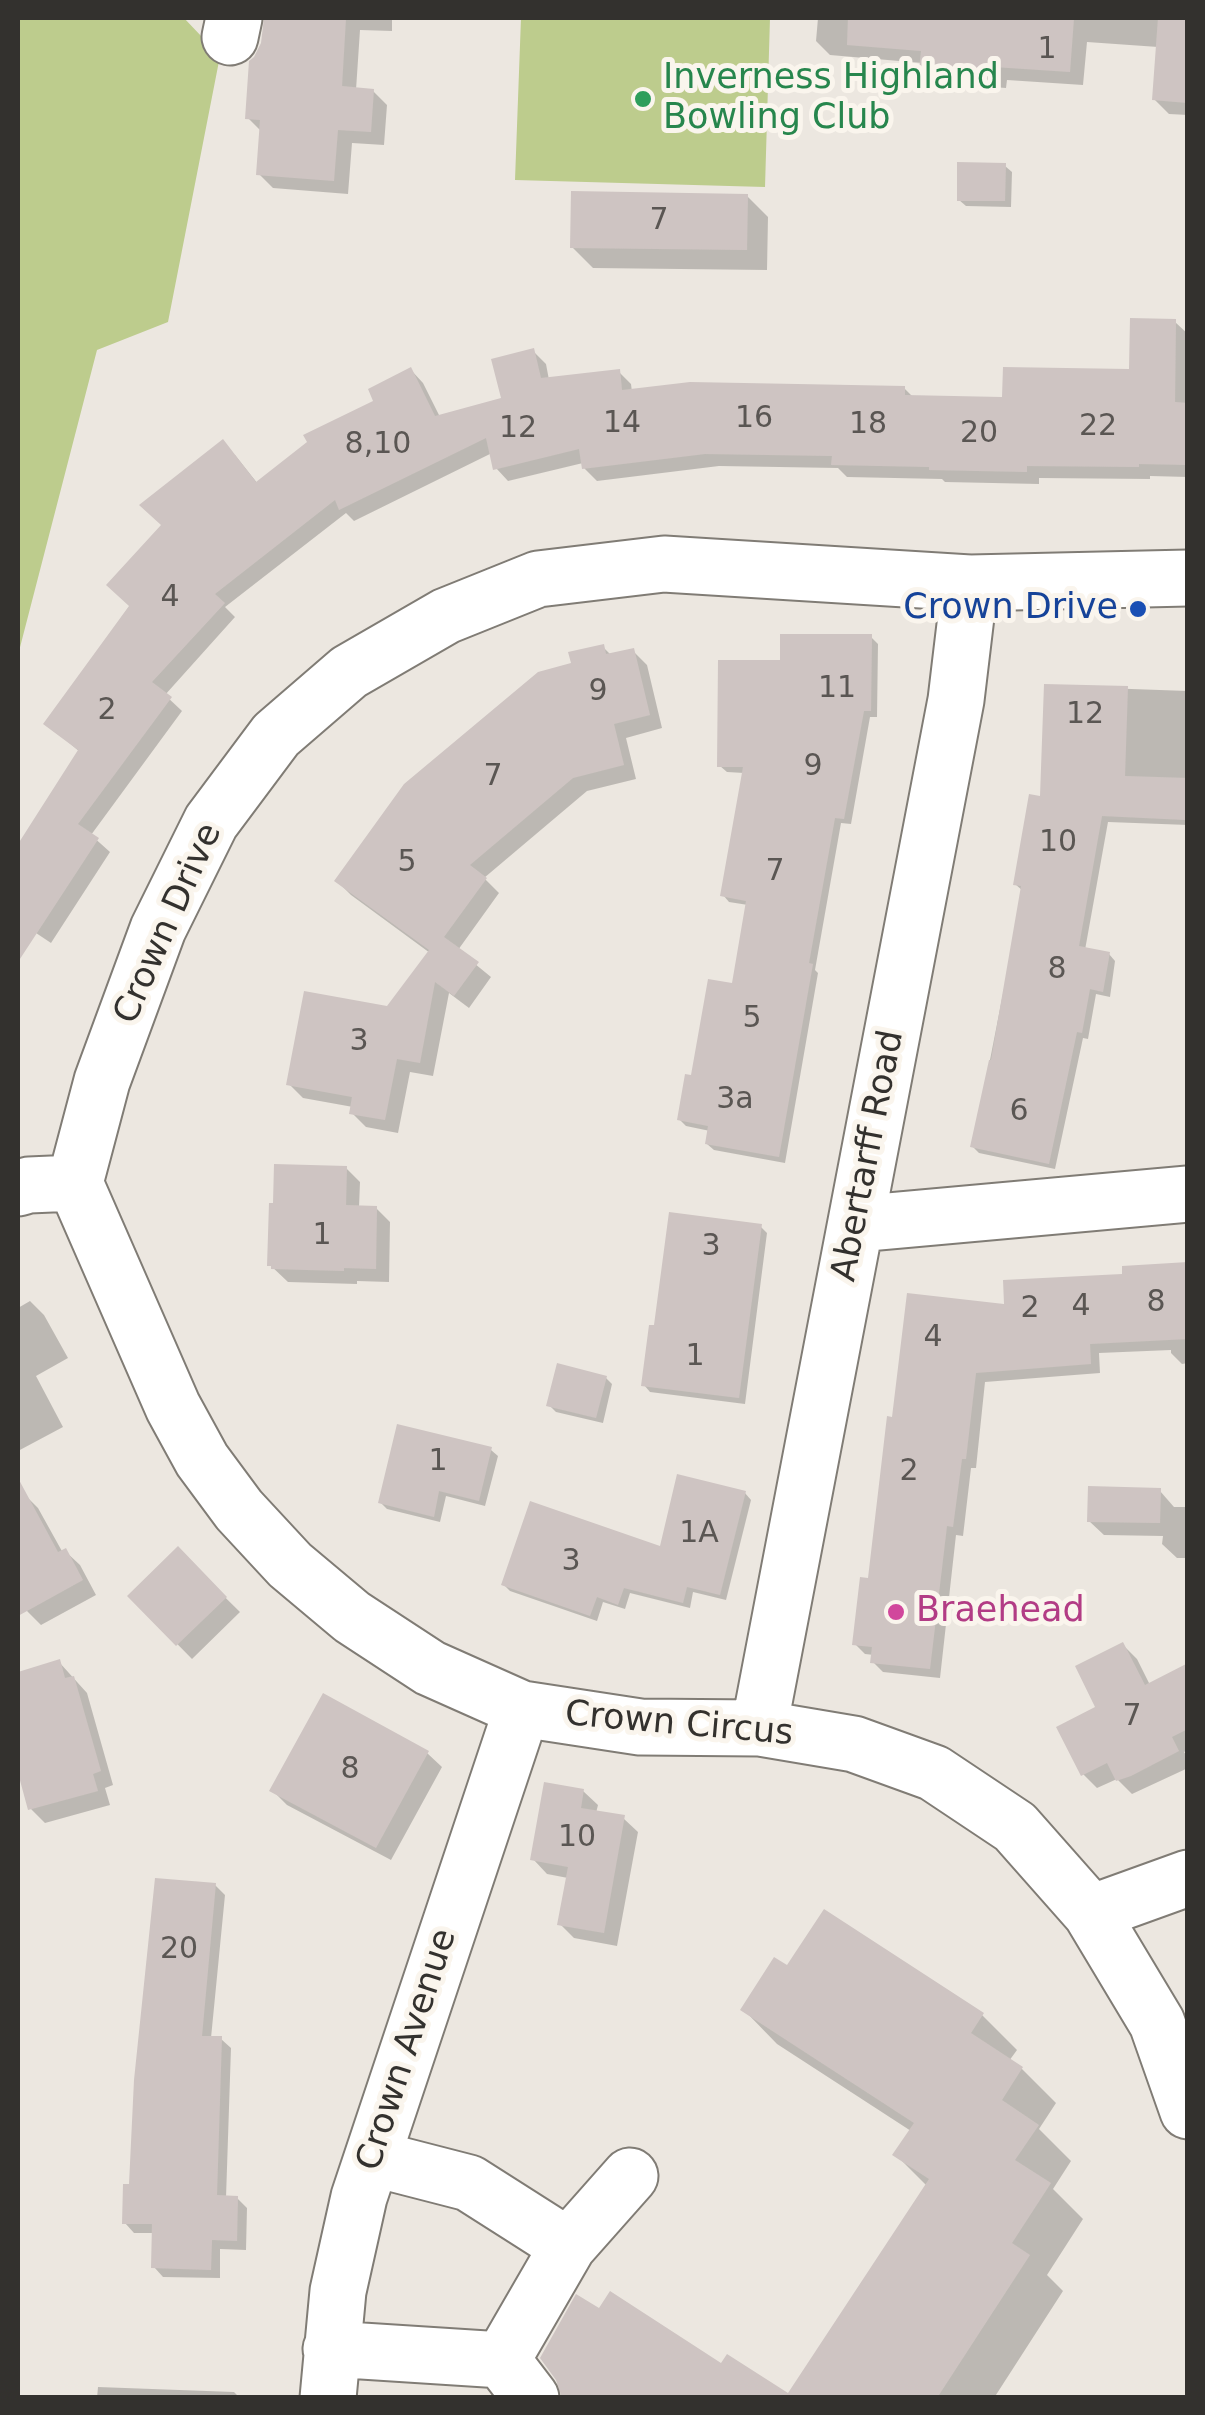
<!DOCTYPE html>
<html>
<head>
<meta charset="utf-8">
<style>
  body { margin:0 }
  #map { position:relative; width:1205px; height:2415px; overflow:hidden; background:#ece7e0; font-family:"DejaVu Sans",sans-serif }
  canvas { display:block }
  .frame { position:absolute; inset:0; border:20px solid #33312e; pointer-events:none }
</style>
</head>
<body>
<div id="map">
<canvas width="1205" height="2415"></canvas>
<div class="frame"></div>
</div>
<script>
const g = document.querySelector('canvas').getContext('2d');
g.lineJoin = 'round';
function fill(path, color) { g.fillStyle = color; g.fill(path, 'evenodd'); }
function stroke(path, color, width, dash) { g.strokeStyle = color; g.lineWidth = width; g.lineCap = dash ? 'butt' : 'round'; g.setLineDash(dash || []); g.stroke(path); }
function write(font, color, halo, rows, align = 'center') {
  g.font = font + ' "DejaVu Sans",sans-serif'; g.lineWidth = 10; g.setLineDash([]); g.textBaseline = 'middle'; g.strokeStyle = halo; g.fillStyle = color; for (const [text, x, y, turn = 0] of rows) {
    g.save(); g.translate(x, y); g.rotate((+turn || 0) * Math.PI / 180); g.textAlign = isNaN(turn) ? turn : align; if (halo) g.strokeText(text, 0, 0); g.fillText(text, 0, 0); g.restore();
  }
}
const green = new Path2D(`
  M18,18H184L220,56L168,322L97,350L18,655Z
  M521,18H770L765,187L515,180Z`);
const shadow = new Path2D(`
  M303,18H392V31L360,30L356,90L373,91L387,105L384,145L352,143L348,194L273,188L259,174L262,132L248,118L301,72Z
  M818,18H1188V115L1169,114L1154,99L1158,47L1087,42L1083,85L1007,80L1006,88L936,83L922,69V63L830,55L816,41Z
  M1005,166L1012,172L1011,207L966,206L959,200Z
  M747,196L768,217L767,270L593,268L572,247Z
  M1175,322L1188,334V477L1150,476V479L1039,478V484L945,482L942,479L847,477L838,468L719,466L597,481L584,468L583,463L508,481L496,468L492,453L354,521L346,513L225,607L235,617L165,695L182,711L91,835L110,852L51,943L18,921V849L80,752L47,724L235,455L258,484L377,402L411,370L423,383L440,417L504,400L533,351L546,364L549,380L619,372L631,384L632,392L904,388L914,398L1005,400L1131,372Z
  M871,637L878,644L877,717H870L851,824L841,823L815,970L818,973L785,1163L714,1150L707,1144L710,1131L686,1126L680,1120L693,1078L734,986L748,905L729,902L723,895L744,773L727,772L720,766L782,663Z
  M603,647L612,656L633,651L647,665L662,728L626,738L636,779L587,791L484,878L499,893L458,950L491,977L469,1008L449,993L433,1076L410,1072L398,1133L366,1127L352,1113L353,1107L303,1098L289,1084L388,1009L430,953L351,895L337,881L574,665Z
  M1047,686L1188,691V825L1108,822L1085,950L1109,954L1115,961L1110,997L1096,994L1088,1039L1083,1038L1055,1169L979,1153L973,1147L1023,891L1015,884L1042,799Z
  M346,1168L360,1182L359,1208H376L390,1222L389,1282L357,1281V1284L288,1282L270,1265Z
  M760,1226L767,1233L745,1404L650,1392L644,1385Z
  M1188,1266V1363L1182,1364L1171,1353V1350L1099,1353L1100,1373L985,1382L976,1468H971L963,1536L956,1535L940,1678L883,1672L873,1662L874,1655L865,1654L855,1644L870,1581L894,1420L1007,1307L1125,1277Z
  M30,1301L44,1315L68,1358L36,1376L63,1427L18,1451V1308Z
  M606,1378L612,1384L603,1423L556,1412L549,1405Z
  M491,1450L498,1456L485,1506L446,1496L440,1522L387,1509L381,1503Z
  M1160,1491L1174,1507H1188V1558H1177L1162,1544L1163,1536L1104,1535L1089,1521Z
  M745,1493L751,1500L726,1600L693,1592L690,1608L630,1593L625,1609L603,1602L597,1621L510,1591L504,1585L661,1549Z
  M24,1494L38,1508L63,1553L65,1551L80,1565L96,1595L41,1625L27,1611L18,1594V1497Z
  M177,1550L240,1612L192,1659L130,1596Z
  M1123,1645L1137,1659L1150,1685L1188,1681V1750L1184,1752L1188,1758V1768L1132,1794L1117,1779L1097,1788L1083,1774L1099,1708Z
  M59,1662L87,1693L113,1785L105,1788L110,1805L45,1823L31,1809L18,1764V1674Z
  M427,1753L442,1767L391,1860L287,1805L273,1791Z
  M583,1791L598,1805L596,1813L623,1818L638,1832L617,1946L574,1938L560,1924L568,1878L547,1874L533,1859Z
  M215,1885L225,1895L211,2038L221,2039L231,2048L226,2198H237L247,2208L246,2250L220,2249V2278L163,2277L154,2267V2233H134L125,2223L131,2187Z
  M788,1969L982,2015L1017,2050L1009,2061L1022,2069L1056,2103L1039,2129L1071,2161L1053,2189L1083,2219L1047,2275L1063,2291L994,2398H877L927,2186L895,2154L911,2131L777,2044L743,2009Z
  M98,2387L234,2392L240,2398H97Z`);
const building = new Path2D(`
  M264,18H346L342,86L374,89L371,132L338,130L334,181L256,175L260,120L245,119L249,61L254,57L261,43Z
  M848,18H1074L1070,72L994,67L993,75L919,70L921,51L847,45Z
  M1158,18H1188V103L1152,100Z
  M957,162L1006,163L1005,201H957Z
  M571,191L748,194L747,250L570,248Z
  M1130,318L1176,319L1175,402L1188,403V465L1139,464V467L1027,466V472L929,470V467L831,465L832,456L705,454L582,469L579,449L493,470L486,438L339,510L335,500L215,594L225,603L152,682L172,697L78,824L99,838L18,962V844L78,750L43,724L129,606L106,585L161,525L139,505L223,439L256,482L307,442L303,435L373,401L368,389L411,367L435,416L501,398L491,359L534,348L541,378L620,369L622,390L690,382L905,386V395L1002,397L1003,367L1129,369Z
  M780,634H872L871,711H864L844,819L835,818L809,963L813,964L779,1157L705,1144L708,1126L677,1120L685,1074L691,1075L708,979L732,983L746,901L720,896L743,767H717L718,660H780Z
  M604,644L606,654L634,648L650,715L614,724L624,765L573,778L470,865L487,878L444,937L479,962L454,996L435,982L420,1063L397,1059L385,1120L349,1114L352,1097L286,1085L304,991L387,1006L429,950L334,881L404,784L538,672L571,663L568,652Z
  M1044,684L1128,686L1125,776L1188,778L1186,820L1102,816L1079,946L1110,952L1103,992L1090,989L1082,1033L1077,1032L1049,1164L970,1147L989,1060H991L1021,886L1013,885L1029,794L1040,796Z
  M274,1164L347,1166L346,1205L377,1206L376,1269L344,1268V1271L271,1269V1266H267L269,1203H273Z
  M669,1212L762,1224L739,1398L641,1386L649,1325H654Z
  M1188,1262V1339L1090,1344L1091,1364L976,1373L966,1459H962L953,1527L947,1526L930,1669L870,1663L872,1647L852,1645L860,1577L868,1578L887,1416L892,1417L907,1293L1004,1304L1003,1280L1122,1274V1266Z
  M557,1363L607,1376L596,1418L546,1406Z
  M397,1424L492,1447L479,1501L439,1491L434,1517L378,1503Z
  M677,1474L746,1491L720,1595L687,1587L683,1603L624,1588L618,1605L597,1597L590,1616L501,1585L530,1501L660,1546Z
  M18,1478L58,1552L66,1548L83,1580L18,1616Z
  M1088,1486L1161,1488L1160,1523L1087,1522Z
  M178,1546L227,1597L176,1646L127,1596Z
  M1123,1642L1145,1685L1188,1663V1729L1172,1737L1179,1751L1131,1776L1116,1781L1107,1763L1081,1776L1056,1727L1095,1707L1075,1666Z
  M60,1659L65,1678L74,1676L101,1771L93,1774L98,1791L28,1810L18,1773V1672Z
  M323,1693L429,1751L376,1848L269,1791Z
  M544,1782L584,1789L581,1808L625,1815L604,1933L557,1925L568,1867L530,1860Z
  M155,1878L216,1883L202,2036H222L217,2195L238,2196L237,2241L212,2240L211,2270L151,2268L152,2224H122L123,2184H129L134,2080Z
  M824,1909L984,2013L971,2033L1023,2067L1002,2100L1039,2125L1015,2160L1051,2183L1012,2243L1030,2255L937,2398H562L556,2380L540,2358L576,2294L599,2308L610,2291L721,2363L727,2354L788,2393L929,2179L892,2155L914,2123L740,2010L774,1957L787,1965Z`);
const minor = new Path2D(`
  M230,37L234,18
  M75,1183L173,1407L202,1460L239,1510L290,1565L352,1617L430,1668L522,1709L640,1727L759,1728L854,1744L934,1773L1015,1827L1091,1913L1157,2023L1188,2111
  M75,1183L102,1081L158,929L211,822L276,735L349,672L446,616L538,579L664,564L970,583L1188,578
  M18,1188L29,1185L75,1183
  M856,1224L1188,1194
  M759,1728L956,700L970,583
  M1091,1913L1188,1878
  M372,2158L469,2183L568,2246L502,2360
  M568,2246L630,2176
  M331,2349L502,2360L531,2398
  M328,2398L338,2291L359,2197L522,1709`);
const markers = [
  [643,99,10,"#2e9e5b"],
  [1138,609,10,"#1a4fb4"],
  [896,1612,10,"#d1479c"]
];
const numberNames = [
  ["1",1047,50],
  ["7",659,221],
  ["16",754,419],
  ["14",622,424],
  ["18",868,425],
  ["22",1098,427],
  ["12",518,429],
  ["20",979,434],
  ["8,10",378,445],
  ["4",170,598],
  ["11",837,689],
  ["9",598,692],
  ["2",107,711],
  ["12",1085,715],
  ["9",813,767],
  ["7",493,777],
  ["10",1058,843],
  ["5",407,863],
  ["7",775,872],
  ["8",1057,970],
  ["5",752,1019],
  ["3",359,1042],
  ["3a",735,1100],
  ["6",1019,1112],
  ["1",322,1236],
  ["3",711,1247],
  ["8",1156,1303],
  ["4",1081,1307],
  ["2",1030,1309],
  ["4",933,1338],
  ["1",695,1357],
  ["1",438,1462],
  ["2",909,1472],
  ["1A",699,1534],
  ["3",571,1562],
  ["7",1132,1717],
  ["8",350,1770],
  ["10",577,1838],
  ["20",179,1950]
];
const leisureNames = [
  ["Inverness Highland",663,79],
  ["Bowling Club",663,119]
];
const transitNames = [
  ["Crown Drive",1118,609]
];
const streetNames = [
  ["Crown Drive",169,924,-66],
  ["Abertarff Road",869,1156,-79],
  ["Crown Circus",679,1725,5],
  ["Crown Avenue",408,2050,-72]
];
const hotelNames = [
  ["Braehead",916,1612]
];
fill(green, '#bdcc8d');
fill(shadow, '#0003');
fill(building, '#cec4c2');
stroke(minor, '#807c75', 59);
stroke(minor, '#fff', 55);
for (const [x, y, r, color] of markers) { const dot = new Path2D(); dot.arc(x, y, r, 0, 2 * Math.PI); g.fillStyle = color; g.fill(dot); stroke(dot, '#faf5ed', 4); }
write('30px', '#5a5653', null, numberNames);
write('35px', '#27864d', '#faf5ed', leisureNames, 'left');
write('35px', '#164399', '#faf5ed', transitNames, 'right');
write('35px', '#33312e', '#faf5ed', streetNames);
write('35px', '#b23c85', '#faf5ed', hotelNames, 'left');
</script>
</body>
</html>
